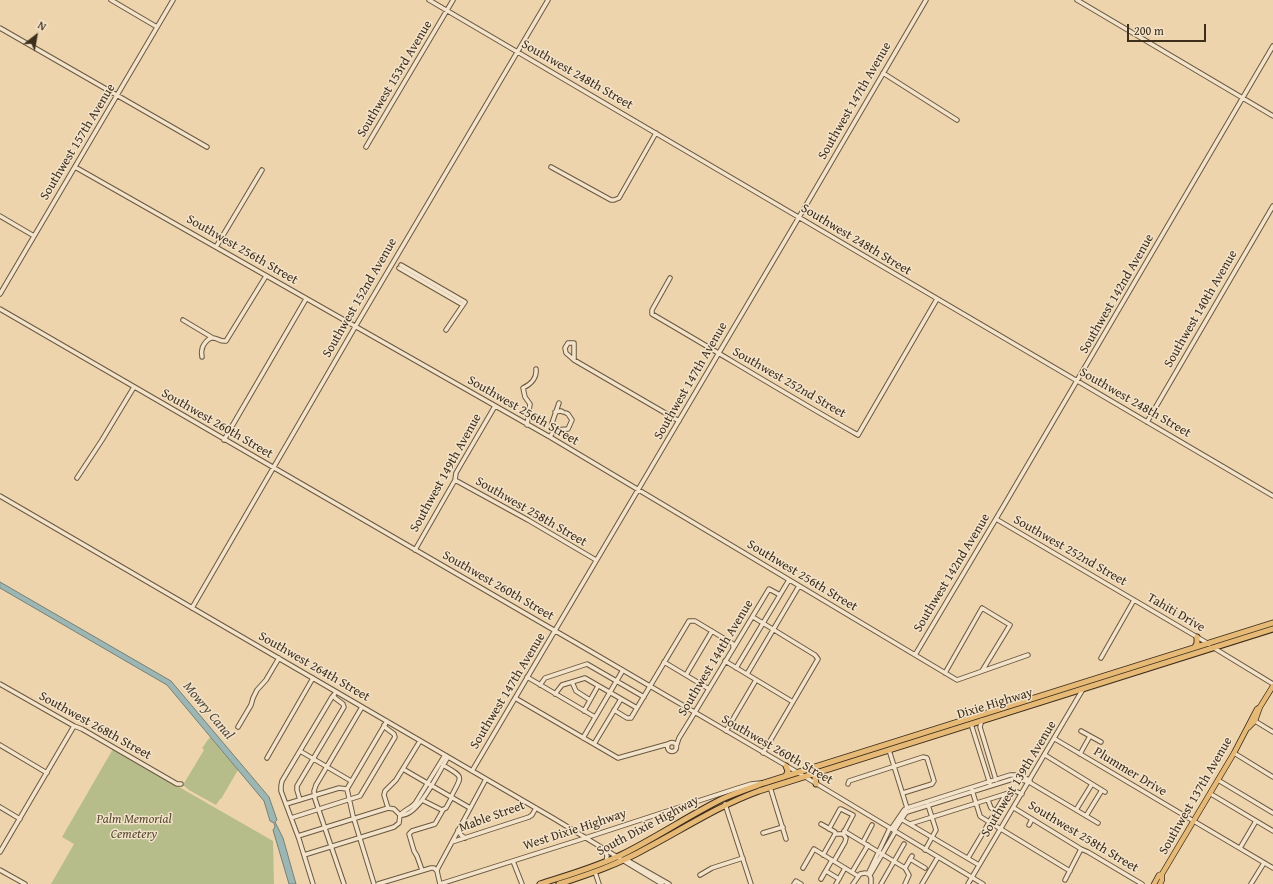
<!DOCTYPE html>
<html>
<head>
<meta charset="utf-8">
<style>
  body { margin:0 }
  #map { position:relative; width:1273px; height:884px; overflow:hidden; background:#edd4ad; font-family:"Gentium Book Plus",serif }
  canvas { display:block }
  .north { position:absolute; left:16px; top:16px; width:40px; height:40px; -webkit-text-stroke:3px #f3e3ca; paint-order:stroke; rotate:31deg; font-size:11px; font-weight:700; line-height:16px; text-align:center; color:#3e2e1c }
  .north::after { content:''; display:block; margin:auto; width:14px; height:18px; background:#3e2e1c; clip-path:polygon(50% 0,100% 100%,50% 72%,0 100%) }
  .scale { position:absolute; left:1127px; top:24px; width:79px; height:18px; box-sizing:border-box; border:2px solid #3e2e1c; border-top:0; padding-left:5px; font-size:12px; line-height:14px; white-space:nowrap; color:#3e2e1c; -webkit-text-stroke:3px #f3e3ca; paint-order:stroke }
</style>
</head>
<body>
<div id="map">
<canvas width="1273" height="884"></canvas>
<div class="north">N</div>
<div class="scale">200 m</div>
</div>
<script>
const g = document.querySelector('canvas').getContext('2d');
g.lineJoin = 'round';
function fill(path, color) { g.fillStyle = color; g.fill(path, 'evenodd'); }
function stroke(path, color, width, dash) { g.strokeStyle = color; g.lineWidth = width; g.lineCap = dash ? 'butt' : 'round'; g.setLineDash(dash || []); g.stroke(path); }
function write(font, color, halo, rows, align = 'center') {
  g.font = font + ' "Gentium Book Plus",serif'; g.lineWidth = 3; g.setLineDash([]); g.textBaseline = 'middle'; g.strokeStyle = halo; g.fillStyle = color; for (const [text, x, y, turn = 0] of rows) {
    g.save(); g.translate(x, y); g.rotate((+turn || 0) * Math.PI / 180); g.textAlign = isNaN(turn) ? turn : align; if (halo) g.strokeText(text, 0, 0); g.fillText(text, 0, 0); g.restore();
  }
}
const green = new Path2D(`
  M210,737L238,770L221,799H220L216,805L189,790L183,785L204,750L202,748Z
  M113,749L273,841L274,884H51L74,844L62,837Z`);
const water = new Path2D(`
  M0,582L171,681L269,797L277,820L275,822L283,838L296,884H289L273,830L275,827L274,823L270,821L264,801L167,685L0,588Z`);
const minor = new Path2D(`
  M111,0L157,27
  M429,0L1273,496
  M1077,0L1273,116
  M0,28L207,147
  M883,73L957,120
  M366,147L453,0
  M75,167L550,437L957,680L1028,655
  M551,167L611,200H614L619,198L656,133
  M0,216L34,236
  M216,247L262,170
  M401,265L465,302L446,330
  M399,268L463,305
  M670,278L652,310V314C721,354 789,396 858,435L937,299
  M0,294L173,0
  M0,309L590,651L797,772L983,884
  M183,320L213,338
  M202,357C202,355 201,352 202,350C202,346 208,337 213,338C218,338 220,342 226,341L266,276
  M574,360V343H568L565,348L566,353L574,360L679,421
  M555,412L561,411L563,412
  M1147,422L1273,206
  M527,425L530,404L525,397L523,388C531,384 537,379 536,369
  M554,430L568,429L572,420L568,414L566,413
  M550,437L554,430L552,423L559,403
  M224,440L306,299
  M77,478L102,440L134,387
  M455,480L528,520L596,560
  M0,496L553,818L662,884
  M996,519L1209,644
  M415,550L455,480L456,473L460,466L495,406
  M192,608L355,327L548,0
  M753,617L815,655L818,659L763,753
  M1214,648L1273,684
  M915,655L1003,507L1273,46
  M1101,658L1134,600
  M725,661L793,702
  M664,662L709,689
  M736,668L789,580
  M945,673L982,608L1010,625L982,671
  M747,674L799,586
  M686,675L712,631
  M527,677L595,717
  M572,682L576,691L590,700
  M0,684L74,726L82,729L177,784H181
  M540,685L545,678L587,664L644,697
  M555,694L562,685L585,678L637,708
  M515,698L618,758L668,744
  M614,710L627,718H631L689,621H695L730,642L733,644V647
  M584,711L598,686
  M982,720L980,727L996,780
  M1255,721L1273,732
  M971,724L990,784
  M238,727L251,705L253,698L257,690L266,680L279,658
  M726,731L756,680
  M1081,731L1101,742
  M583,738L623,670
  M1055,739L1273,868
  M667.5 747a4.5 4.5 0 1 1 9 0a4.5 4.5 0 1 1-9 0Z
  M594,744L621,699
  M0,745L47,773
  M676,747L679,738L692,717L769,589L780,595
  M889,750L907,808
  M300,751L351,781
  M1234,753L1273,777
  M1080,754L1090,736
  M445,755L416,802C412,808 404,810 400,815C418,818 439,771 448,757
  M1045,755L1105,792
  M267,758L313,678
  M443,765C465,778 462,775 451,797
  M403,769L470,808
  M472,771L795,224L926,0
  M1218,780L1273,813
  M848,784L849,781L923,757L927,758L934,781L932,784L903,793
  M770,787L786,839
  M972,790L980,816L981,817L1070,871
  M1211,794L1273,831
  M300,800L297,790V786L344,707L343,704L335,698L334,696
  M422,800L442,810L446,808L452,797
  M988,800L991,808L996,811
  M286,804L339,788L347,789
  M725,804L751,884
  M0,807L20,819
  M388,808L384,795L385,791L396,780L420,741
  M1014,808L1081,849L1088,852L1142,884
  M1076,810L1092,784
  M1086,816L1102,790
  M291,818L360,796L395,737L394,734L386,728L384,725
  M901,819L979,865
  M821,824L835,832V834H843
  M910,824L1015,791L1022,794
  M1029,825L1032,819
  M829,829L840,809H841L853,815L843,834
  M891,829L904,810L907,808L1010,775H1021L1030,781
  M458,830L461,835L465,838
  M844,831L905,868L909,875L905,884
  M894,831L905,814L907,812L1016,778L1029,782L1098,823
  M763,833L783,827
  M298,836L388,808L394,809L400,815L399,823L394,827L304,855
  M452,842L529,817L532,815L536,808
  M863,842L872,825
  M1240,848L1256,821
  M605,850L607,856L606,862
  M925,850L936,830L928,805
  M0,852L74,726
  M823,855L835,834
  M968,858L1006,794
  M625,859L669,884
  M910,859L925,868
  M513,861L522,884
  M834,861L845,842L846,838L843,834
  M803,868L814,849L858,876
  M905,868L912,856
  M0,870L25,884
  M422,870L417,856L414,851L409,834L412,831L435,824L443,810
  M826,871L839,879
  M595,872L599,884
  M852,872L868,845
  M868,874L890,828
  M869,874L871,878V884
  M700,875L712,868L743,858
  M870,875L895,832
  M821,879L832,860
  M1065,880L1081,849
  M313,884L299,839L281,791V786L282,781L332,697L336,692
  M344,884L315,799L314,791L316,785L362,707
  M374,884L353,816L347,789L387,721
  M378,884L431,868H434L437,871
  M440,884L579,840L735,789L751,784L761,783
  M440,884L437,871L438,868L486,779
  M794,884L796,881L801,884
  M836,884L845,868
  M853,884L860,874L865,873L868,874
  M881,884L904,844
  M922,884L938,857
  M968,884L1083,689
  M1251,884L1264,863`);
const major = new Path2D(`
  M1248,728L1255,721L1260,707
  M1154,884L1159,875L1162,874L1234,753L1257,709L1260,707L1273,686
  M1160,884L1162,880V874`);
const highway = new Path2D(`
  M1195,647L1197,643V637
  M786,776L788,771L786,766
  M816,784L815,778L817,772
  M540,884C568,875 597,867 623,854C657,837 688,816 722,799C735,793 750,788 764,783L1273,623
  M559,884C590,874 619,864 647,848C685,828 718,806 759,791L1273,629`);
const streetNames = [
  ["Southwest 248th Street",577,75,30],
  ["Southwest 153rd Avenue",395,79,-59],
  ["Southwest 147th Avenue",855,101,-60],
  ["Southwest 157th Avenue",78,142,-59],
  ["Southwest 248th Street",856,240,31],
  ["Southwest 256th Street",242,250,30],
  ["Southwest 142nd Avenue",1117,294,-60],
  ["Southwest 152nd Avenue",360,298,-60],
  ["Southwest 140th Avenue",1201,309,-60],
  ["Southwest 147th Avenue",691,381,-60],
  ["Southwest 252nd Street",789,383,30],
  ["Southwest 248th Street",1135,403,30],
  ["Southwest 256th Street",523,411,30],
  ["Southwest 260th Street",217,424,30],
  ["Southwest 149th Avenue",446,473,-61],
  ["Southwest 258th Street",531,512,30],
  ["Southwest 252nd Street",1070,551,30],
  ["Southwest 142nd Avenue",952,573,-59],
  ["Southwest 256th Street",802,576,31],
  ["Southwest 260th Street",498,586,30],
  ["Tahiti Drive",1176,613,30],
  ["Southwest 144th Avenue",716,658,-59],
  ["Southwest 264th Street",314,667,30],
  ["Southwest 147th Avenue",508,691,-59],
  ["Dixie Highway",995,704,-17],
  ["Southwest 268th Street",95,726,29],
  ["Southwest 260th Street",777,750,30],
  ["Plummer Drive",1130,772,31],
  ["Southwest 139th Avenue",1019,779,-59],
  ["Southwest 137th Avenue",1196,796,-60],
  ["Mable Street",492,817,-20],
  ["South Dixie Highway",648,826,-28],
  ["West Dixie Highway",575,830,-18],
  ["Southwest 258th Street",1083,837,31]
];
const parkNames = [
  ["Palm Memorial",134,820],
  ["Cemetery",134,835]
];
const waterNames = [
  ["Mowry Canal",208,711,50]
];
fill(green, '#b6bd8b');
fill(water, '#9bb6b3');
stroke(water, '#768077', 1);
stroke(minor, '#6a5840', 5.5);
stroke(major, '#3e2e1c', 6);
stroke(highway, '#3e2e1c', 7);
stroke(minor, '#f3e3ca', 3.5);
stroke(major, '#e6ba76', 4.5);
stroke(highway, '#e6ba76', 5);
write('13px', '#3e2e1c', '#f3e3ca', streetNames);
write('italic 13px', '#564b32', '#f3e3ca', parkNames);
write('italic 14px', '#51493a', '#f3e3ca', waterNames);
</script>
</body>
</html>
